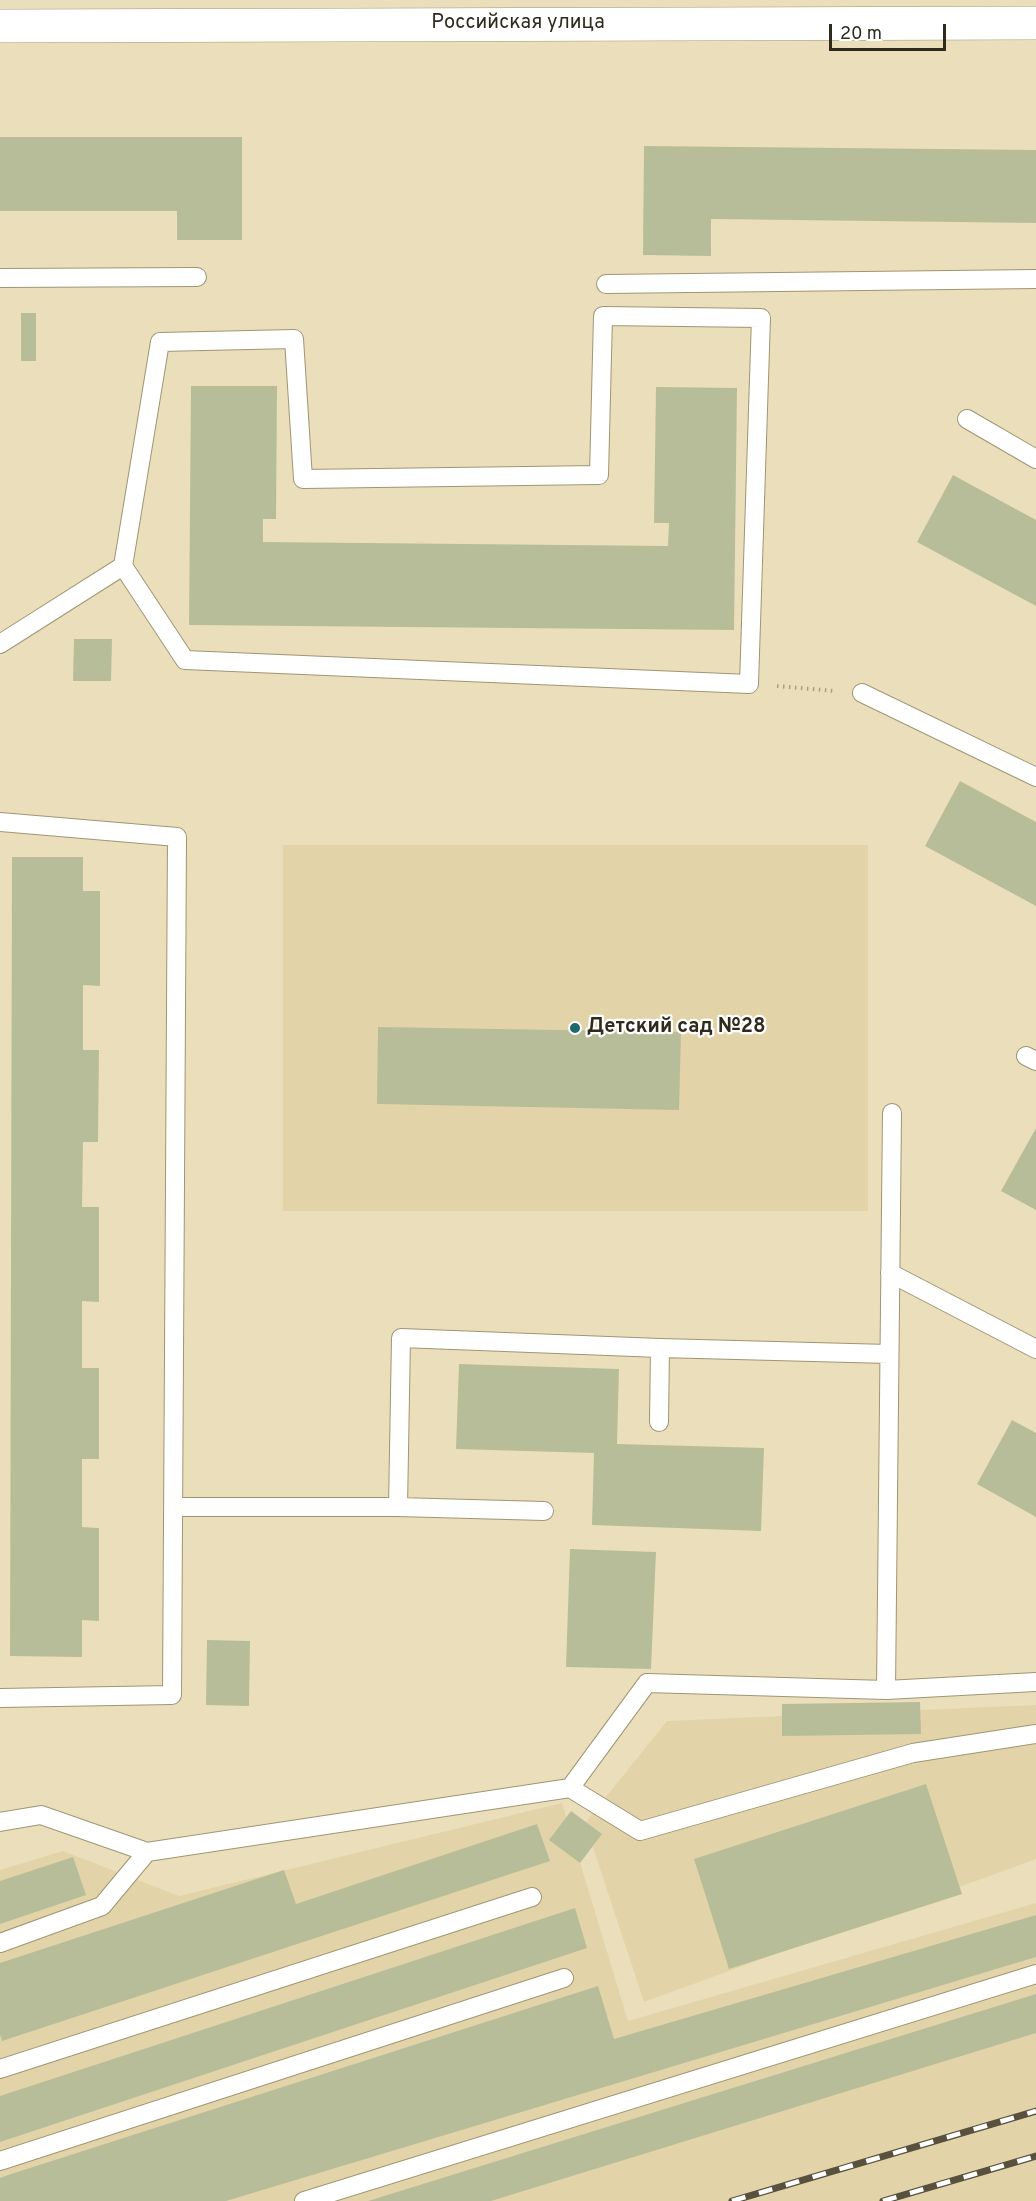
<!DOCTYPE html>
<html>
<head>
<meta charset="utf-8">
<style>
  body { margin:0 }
  #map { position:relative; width:1036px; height:2201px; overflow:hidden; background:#ebdfbb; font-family:Overpass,sans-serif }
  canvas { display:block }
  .scale { position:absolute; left:829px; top:24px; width:117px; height:27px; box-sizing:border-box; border:3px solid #2e2a1c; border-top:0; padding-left:8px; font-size:18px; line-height:21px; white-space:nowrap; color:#2e2a1c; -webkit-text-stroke:4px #fff; paint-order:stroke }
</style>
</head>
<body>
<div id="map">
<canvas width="1036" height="2201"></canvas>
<div class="scale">20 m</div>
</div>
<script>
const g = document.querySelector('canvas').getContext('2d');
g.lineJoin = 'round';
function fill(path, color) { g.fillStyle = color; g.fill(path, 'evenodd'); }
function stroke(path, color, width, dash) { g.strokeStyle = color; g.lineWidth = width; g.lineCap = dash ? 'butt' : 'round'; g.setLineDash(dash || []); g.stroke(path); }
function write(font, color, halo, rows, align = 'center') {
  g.font = font + ' Overpass,sans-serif'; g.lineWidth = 4.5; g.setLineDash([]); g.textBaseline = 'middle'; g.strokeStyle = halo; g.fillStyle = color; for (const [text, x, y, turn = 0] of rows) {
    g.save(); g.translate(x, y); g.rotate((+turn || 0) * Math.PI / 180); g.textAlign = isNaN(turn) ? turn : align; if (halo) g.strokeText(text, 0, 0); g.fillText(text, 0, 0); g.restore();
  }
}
const built = new Path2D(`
  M283,845H868V1211H283Z
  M1036,1705V1859L644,2002L585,1823L667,1721Z
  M562,1803L628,2021L1036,1903V2201H0V1870L63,1851L179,1896Z`);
const building = new Path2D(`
  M0,137H242V240H177V211H0Z
  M644,146L1036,150V223L711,219V256L643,255Z
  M21,313H36V361H21Z
  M191,386H277L276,519H263V542L668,546L669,523H654L656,387L737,388L734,630L189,625Z
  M953,475L1036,520V606L917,542Z
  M74,639H112L111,681H73Z
  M960,781L1036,822V906L925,846Z
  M12,857H83V891H100V986L83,985V1050H99L98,1142H83L82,1207H99V1302L82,1301V1368H99V1459H82V1527L99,1528V1621L82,1620V1657L10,1656Z
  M378,1027L681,1032L679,1110L377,1104Z
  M1036,1128V1210L1001,1191Z
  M459,1364L619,1369L617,1444L764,1448L761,1531L592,1525L594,1453L456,1449Z
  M1012,1420L1036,1433V1517L977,1484Z
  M570,1549L656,1552L651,1669L566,1667Z
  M207,1640L250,1641L249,1706L206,1705Z
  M920,1702L921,1734L782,1736V1704Z
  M926,1784L962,1894L729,1969L694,1859Z
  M571,1811L602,1834L580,1863L549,1840Z
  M537,1824L550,1861L2,2041L0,2034V1963L284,1870L296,1904Z
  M73,1857L86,1895L0,1924V1881Z
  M575,1908L587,1948L0,2142V2096Z
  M1036,1915V1957L226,2201H0V2178L8,2175L598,1986L614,2039Z
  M1036,1994V2033L491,2201H368Z`);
const path = new Path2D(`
  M777,686L835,691`);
const service = new Path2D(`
  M0,278L197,277
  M606,284L1036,279
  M967,419L1036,459
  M0,644L123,566L185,660L749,684L761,318L603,316L599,475L303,479L294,339L160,342L123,566
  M862,693L1036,777
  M0,822L177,837L172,1695L0,1698
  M1026,1056L1036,1061
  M890,1273L1036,1349
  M659,1422L660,1348
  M174,1507H398L401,1338L660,1348L889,1354
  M398,1507L544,1511
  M886,1690L892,1113
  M570,1788L640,1831L913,1753L1036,1734
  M0,1822L41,1815L147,1852L570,1788L647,1683L886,1690L1036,1682
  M0,1943L102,1906L147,1852
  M0,2069L532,1897
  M0,2161L564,1978
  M304,2201L1036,1974`);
const primary = new Path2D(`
  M0,26L1036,23`);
const rail = new Path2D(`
  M732,2201L1036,2111
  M883,2201L1036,2156`);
const markers = [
  [575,1028,6,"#1d6a6b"]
];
const streetNames = [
  ["Российская улица",518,24]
];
const poiNames = [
  ["Детский сад №28",587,1028]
];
fill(built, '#e2d4a8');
fill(building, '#b8bd99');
stroke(service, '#a09573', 20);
stroke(primary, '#a09573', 34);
stroke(path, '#a89f83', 4, [1.5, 4.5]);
stroke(service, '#fff', 18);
stroke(primary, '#fff', 33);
stroke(rail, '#57513e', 7);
stroke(rail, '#fff', 4.5, [14]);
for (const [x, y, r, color] of markers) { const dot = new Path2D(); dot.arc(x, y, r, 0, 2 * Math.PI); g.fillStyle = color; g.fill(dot); stroke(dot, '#fff', 2); }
write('20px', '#2e2a1c', '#fff', streetNames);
write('bold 20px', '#2e2a1c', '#fff', poiNames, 'left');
</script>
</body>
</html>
